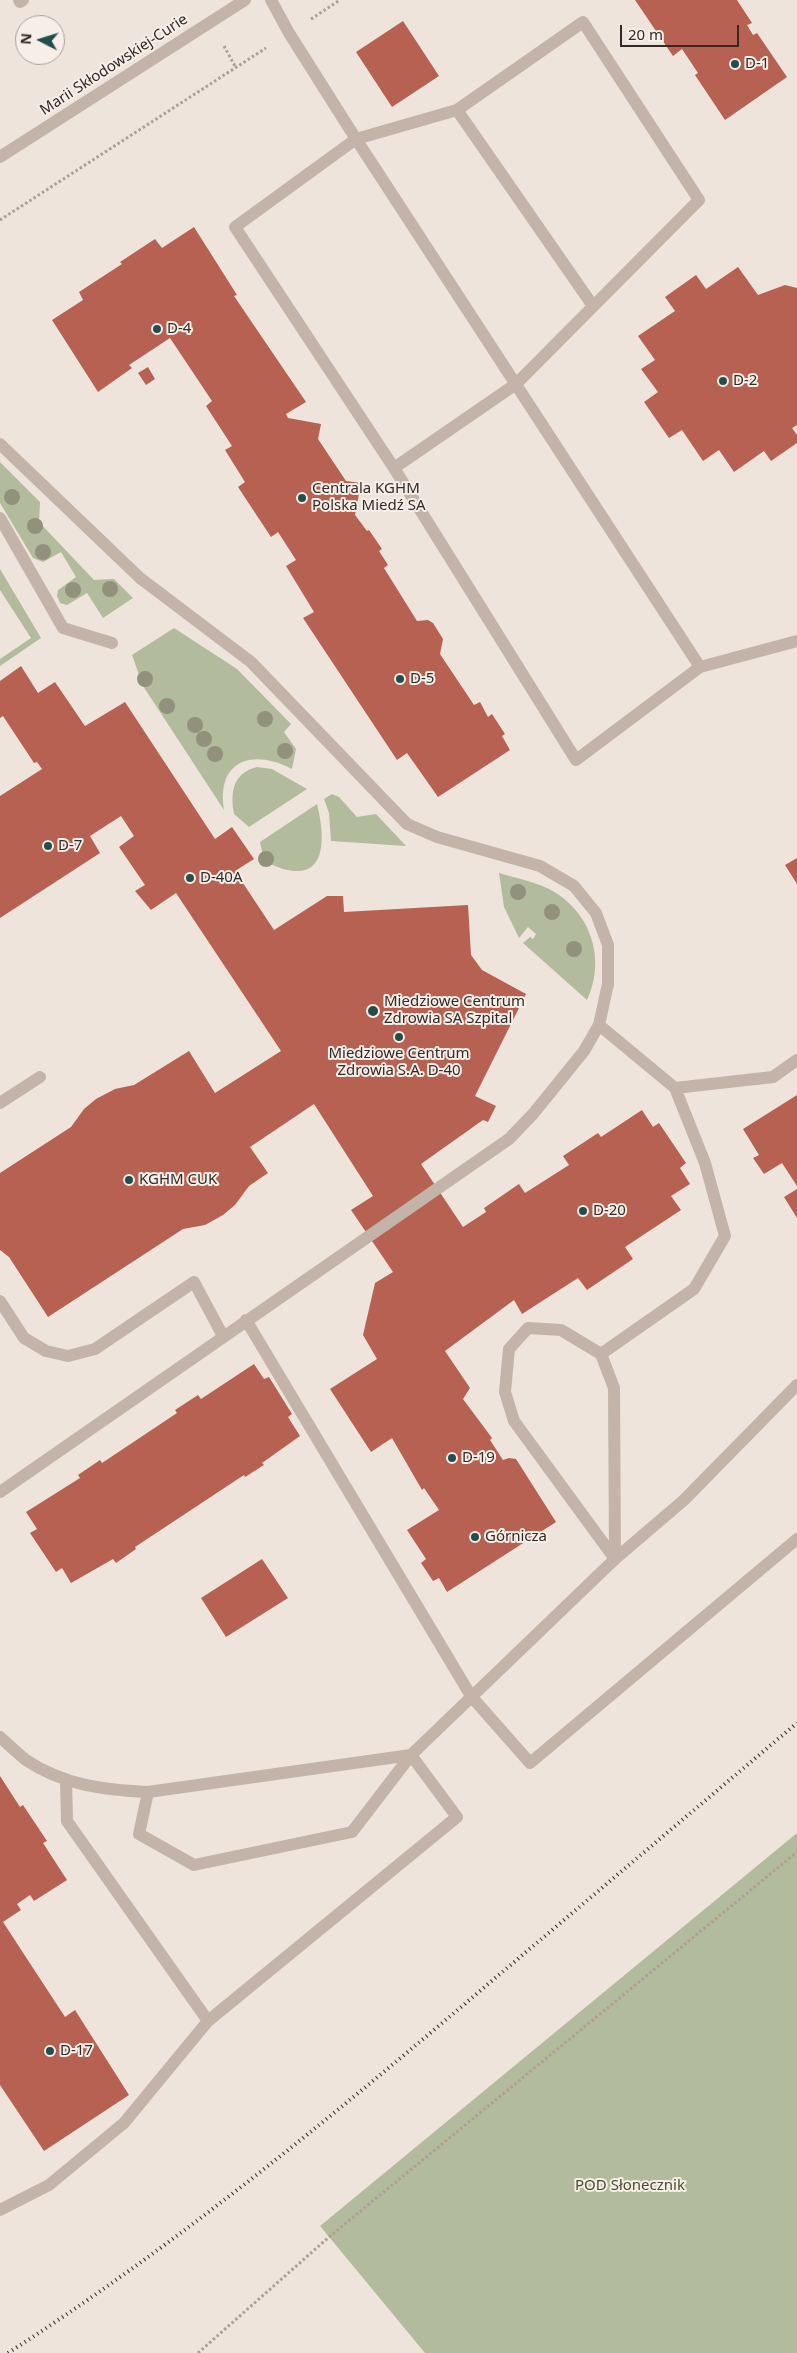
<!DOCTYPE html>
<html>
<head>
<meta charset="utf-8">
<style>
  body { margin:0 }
  #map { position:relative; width:797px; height:2353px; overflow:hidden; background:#eee4db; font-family:"Noto Sans",sans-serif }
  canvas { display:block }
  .north { position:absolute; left:15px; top:15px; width:50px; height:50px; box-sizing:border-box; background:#f6eee7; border:1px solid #a8a09b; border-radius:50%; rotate:275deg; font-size:14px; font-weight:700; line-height:20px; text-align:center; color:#322a28 }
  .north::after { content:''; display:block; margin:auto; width:18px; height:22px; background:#234e4e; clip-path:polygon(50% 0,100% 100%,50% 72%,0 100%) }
  .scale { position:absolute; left:620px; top:25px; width:119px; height:22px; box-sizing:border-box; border:2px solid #322a28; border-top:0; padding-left:6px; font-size:15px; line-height:18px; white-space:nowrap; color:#322a28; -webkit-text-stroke:4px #f6eee7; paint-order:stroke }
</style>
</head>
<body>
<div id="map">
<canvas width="797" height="2353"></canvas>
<div class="north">N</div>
<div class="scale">20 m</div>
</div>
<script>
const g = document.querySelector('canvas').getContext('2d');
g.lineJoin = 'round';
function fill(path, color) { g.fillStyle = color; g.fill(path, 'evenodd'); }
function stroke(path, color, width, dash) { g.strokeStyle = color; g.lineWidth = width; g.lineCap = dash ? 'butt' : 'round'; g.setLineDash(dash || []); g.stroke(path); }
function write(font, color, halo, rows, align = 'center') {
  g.font = font + ' "Noto Sans",sans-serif'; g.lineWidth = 4; g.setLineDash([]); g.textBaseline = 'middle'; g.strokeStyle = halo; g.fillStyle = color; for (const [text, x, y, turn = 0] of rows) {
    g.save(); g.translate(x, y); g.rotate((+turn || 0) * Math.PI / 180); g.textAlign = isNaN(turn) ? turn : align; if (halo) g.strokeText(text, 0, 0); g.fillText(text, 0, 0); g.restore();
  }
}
const green = new Path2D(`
  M0,462L40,502L39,522L94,580L114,579L133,598L103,618L87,593L67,605L60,603L57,596L58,590L76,577L61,552L43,562L33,558L0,503Z
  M0,569L41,638L0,666V659L31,638L0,590Z
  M174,628L237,669L291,724L284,732L296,749L292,769C253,748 216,760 224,810L143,686L132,655Z
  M257,767L272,769L307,789L249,827L234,814C230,792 233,773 257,767Z
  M332,794L339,797L357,817L376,814L406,846L331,841L329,813L324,799Z
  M317,804C329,852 321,890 264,861L260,842Z
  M499,873C515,878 532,881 547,888C590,909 607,958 587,1000L523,943L530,937L533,939L536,934L528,927L519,938L504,907Z
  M797,1833V2353H425L320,2226Z`);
const building = new Path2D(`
  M635,0H737L752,23L747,25L753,35L757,33L787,77L725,120L695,75L698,73L682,49L673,56Z
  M403,21L439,76L392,107L356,52Z
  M194,227L237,295L234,296L306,402L286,414L288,418L321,424L318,439L346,481L361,483L355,515L367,531L369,530L382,549L379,551L388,565L384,568L417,621L428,620L433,623L443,639L440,654L474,705L480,702L488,717L492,714L505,734L502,736L510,750L438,797L407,753L397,760L303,618L314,612L286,566L296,560L278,532L271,537L238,487L245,482L225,450L232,446L206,406L212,401L170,338L129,365L132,368L98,392L52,320L83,300L79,292L122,264L120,262L155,239L162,248Z
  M738,267L758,295L785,285L797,288V425L792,428L797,435V443L771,461L764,451L734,472L719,450L703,461L682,430L669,438L644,402L658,392L641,369L655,360L638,336L675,311L665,297L696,275L706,289Z
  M148,367L155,379L146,385L138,373Z
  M21,666L38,693L55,682L85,726L125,702L215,839L232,827L254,859L235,871L274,930L327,896H343L344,912L468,905L471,955L482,970L526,994L475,1096L496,1106L488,1122L483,1120L421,1164L463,1227L486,1212L484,1208L519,1184L525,1193L569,1165L563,1156L598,1133L601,1137L642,1110L653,1127L659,1123L686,1163L680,1168L690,1184L671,1196L681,1210L625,1247L633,1259L587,1290L578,1278L522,1314L514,1300L445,1351L470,1388L463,1399L492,1438L490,1440L503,1460L509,1458L516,1459L556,1522L447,1592L439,1578L433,1581L421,1563L426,1559L407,1530L439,1510L424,1488L422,1490L392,1438L371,1452L330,1389L377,1359L363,1335L375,1283L393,1272L351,1210L373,1196L314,1104L250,1147L268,1173L249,1186L235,1205L223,1215L205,1225L183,1229L48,1317L9,1257L0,1250V1173L71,1127L84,1109L96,1099L115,1089L134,1085L189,1051L215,1093L281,1051L176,893L151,910L135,891L145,885L119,847L134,836L121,816L90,836L100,853L0,918V796L42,769L37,762L34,763L3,716L0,718V681Z
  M797,858V884L785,865Z
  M797,1095V1186L782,1163L764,1174L753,1158L759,1155L743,1129Z
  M797,1189V1218L784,1197Z
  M254,1364L264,1379L269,1377L292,1414L288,1417L300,1436L262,1463L264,1465L245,1477L244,1475L135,1547L136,1549L116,1563L113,1559L71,1583L62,1568L56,1572L30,1533L37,1529L26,1512L80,1478L78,1475L100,1460L102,1463L177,1413L175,1410L198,1395L201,1399Z
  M262,1559L288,1598L226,1637L201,1598Z
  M0,1776L20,1807L23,1805L47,1841L43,1843L67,1880L34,1901L30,1895L17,1904L21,1910L3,1922L65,2017L75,2010L129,2095L44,2151L0,2085Z`);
const path = new Path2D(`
  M311,19L340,0
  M224,46L236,68
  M0,220L266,48
  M198,2353L329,2237L797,1852`);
const service = new Path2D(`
  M19,0L20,2L23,0
  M271,0L289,33L356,139L700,667
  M457,110L593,306
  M394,468L516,384L699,200L583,22L457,110L356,139L235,227L394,468L576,760L700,667L797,641
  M0,518L63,628L112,643
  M599,1025L675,1088L705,1163L725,1236L694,1289L601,1354L614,1388L615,1559
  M675,1088L773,1077L797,1060
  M0,1103L40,1077
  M0,1301L24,1338L46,1351L68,1356L95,1349L194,1282L223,1336
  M246,1320L471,1696L530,1763L797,1539
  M601,1354L561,1330L528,1328L509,1349L505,1392L514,1421L615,1559
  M66,1780L67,1821L208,2021L457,1817L411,1755L352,1832L194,1865L139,1834L148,1792
  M0,2210L49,2185L124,2123L208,2021`);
const minor = new Path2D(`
  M0,444L140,578L251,662L407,824L437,837L540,866L574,886L596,913L608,945V984L599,1025L584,1051L533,1114L509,1139L0,1492
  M0,1737C8,1744 17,1753 26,1760C63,1785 104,1790 148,1792L411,1755L615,1559L684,1500L797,1385`);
const tertiary = new Path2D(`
  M0,157L245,0`);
const rail = new Path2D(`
  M8,2353C178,2244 333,2116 487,1985C590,1898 694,1810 797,1723`);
const trees = [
  [12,497],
  [35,526],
  [43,552],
  [110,589],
  [73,590],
  [145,679],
  [167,706],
  [265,719],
  [195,725],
  [204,739],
  [285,751],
  [215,754],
  [266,859],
  [518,892],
  [552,912],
  [574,949]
];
const markers = [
  [735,64,5,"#234e4e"],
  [157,329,5,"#234e4e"],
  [723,381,5,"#234e4e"],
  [302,498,5,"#234e4e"],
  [400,679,5,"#234e4e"],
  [48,846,5,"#234e4e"],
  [190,878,5,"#234e4e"],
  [373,1011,6,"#234e4e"],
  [399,1037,5,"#234e4e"],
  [129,1180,5,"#234e4e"],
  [583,1211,5,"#234e4e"],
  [452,1458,5,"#234e4e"],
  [475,1537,5,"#234e4e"],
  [50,2051,5,"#234e4e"]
];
const poiNames = [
  ["D-1",745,64],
  ["D-4",167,329],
  ["D-2",733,381],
  ["Centrala KGHM",312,489],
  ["Polska Miedź SA",312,506],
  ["D-5",410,679],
  ["D-7",58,846],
  ["D-40A",200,878],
  ["Miedziowe Centrum",384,1002],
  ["Zdrowia SA Szpital",384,1019],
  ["Miedziowe Centrum",399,1054,"center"],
  ["Zdrowia S.A. D-40",399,1071,"center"],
  ["KGHM CUK",139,1180],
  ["D-20",593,1211],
  ["D-19",462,1458],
  ["Górnicza",485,1537],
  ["D-17",60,2051]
];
const streetNames = [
  ["Marii Skłodowskiej-Curie",114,65,-33]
];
const parkNames = [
  ["POD Słonecznik",630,2186]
];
fill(green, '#b3bb9d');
fill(building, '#b66151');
stroke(path, '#b09d93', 3, [2.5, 2.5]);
stroke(service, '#c4b3a9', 12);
stroke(minor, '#c4b3a9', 12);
stroke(tertiary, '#c4b3a9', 12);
stroke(rail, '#322a28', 4, [1, 4]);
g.fillStyle = '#91917c';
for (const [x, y] of trees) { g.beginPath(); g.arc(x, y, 8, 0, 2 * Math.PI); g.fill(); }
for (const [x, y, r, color] of markers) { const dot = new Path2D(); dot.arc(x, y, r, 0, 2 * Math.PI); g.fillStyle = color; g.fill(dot); stroke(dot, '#f6eee7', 2); }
write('15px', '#322a28', '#f6eee7', poiNames, 'left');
write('15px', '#322a28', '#f6eee7', streetNames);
write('15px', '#454d2f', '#f6eee7', parkNames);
</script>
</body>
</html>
